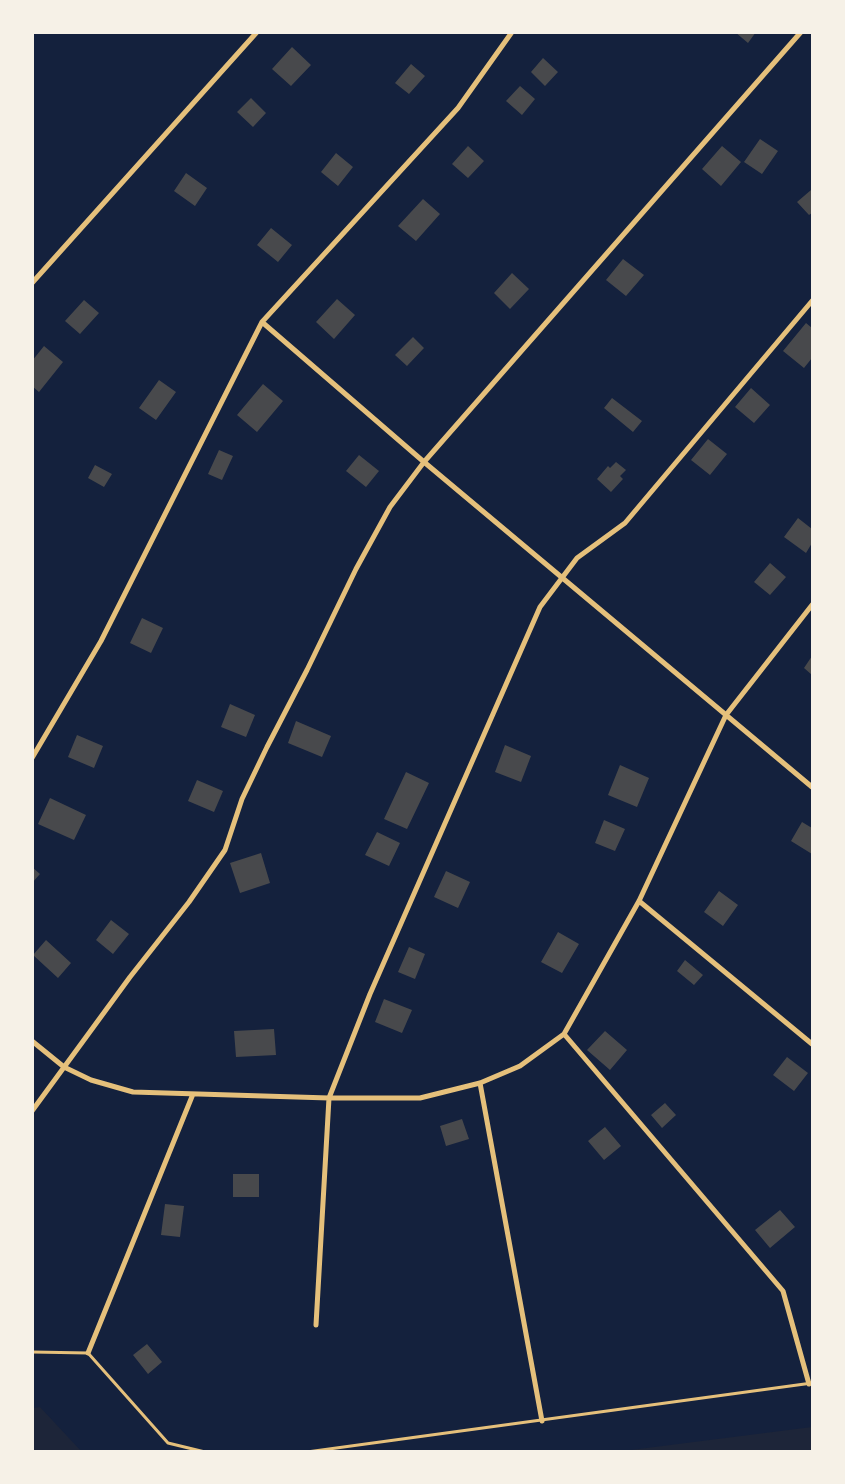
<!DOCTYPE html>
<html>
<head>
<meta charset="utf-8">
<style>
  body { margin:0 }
  #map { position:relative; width:845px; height:1484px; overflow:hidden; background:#14213d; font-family:Mulish,sans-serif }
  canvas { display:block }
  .frame { position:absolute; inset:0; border:34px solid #f6f1e7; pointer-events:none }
</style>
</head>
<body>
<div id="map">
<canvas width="845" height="1484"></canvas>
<div class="frame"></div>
</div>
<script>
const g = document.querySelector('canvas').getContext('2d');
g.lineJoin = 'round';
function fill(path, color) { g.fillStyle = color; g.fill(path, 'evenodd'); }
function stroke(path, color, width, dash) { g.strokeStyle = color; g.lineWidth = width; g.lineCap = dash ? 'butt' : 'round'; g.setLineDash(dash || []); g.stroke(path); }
const green = new Path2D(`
  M40,1407L81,1451H33V1408Z
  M812,1427V1451H623Z`);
const building = new Path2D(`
  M735,32H756L748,43Z
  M292,47L311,65L291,86L272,69Z
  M543,58L558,72L545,86L531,72Z
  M411,64L425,76L409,94L395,83Z
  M520,86L535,99L522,115L506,101Z
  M251,98L266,113L253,127L237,112Z
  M760,139L778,151L762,174L744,162Z
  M468,146L484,161L468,178L452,164Z
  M722,146L741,162L721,186L702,169Z
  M336,153L353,167L338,186L321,172Z
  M186,173L207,188L195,206L174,191Z
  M811,190L812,191V213L809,215L797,202Z
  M423,199L440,214L416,241L398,226Z
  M271,228L292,245L278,262L257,245Z
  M623,259L644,275L626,296L606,280Z
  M512,273L529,289L510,309L494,293Z
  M337,299L355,315L334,339L316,322Z
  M84,300L99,313L80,334L65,321Z
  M806,323L812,328V358L804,368L783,351Z
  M413,337L424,348L407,366L395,355Z
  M44,346L63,362L39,392L32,386V361Z
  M159,380L176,392L156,420L139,408Z
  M263,384L283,401L257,432L237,415Z
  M751,388L770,405L754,423L735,407Z
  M612,398L642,421L633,432L604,408Z
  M708,439L727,454L710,475L691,460Z
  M219,450L233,456L222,480L208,474Z
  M359,455L379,471L366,487L346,471Z
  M616,462L626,470L620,476L623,479L611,492L597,479L608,466L610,468Z
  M95,465L112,474L104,487L88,478Z
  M798,518L812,529V543L806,553L784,537Z
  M770,563L786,577L770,595L754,582Z
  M142,618L163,628L151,653L130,643Z
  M812,656V675L804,668Z
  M230,704L255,715L246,737L221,727Z
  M296,721L331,736L322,757L288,743Z
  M77,735L103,746L94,768L68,757Z
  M505,745L531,756L521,782L495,772Z
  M620,765L649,778L637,807L608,795Z
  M406,772L429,783L407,829L384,819Z
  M197,780L223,791L214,812L188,801Z
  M50,798L86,815L74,840L38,824Z
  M604,820L625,829L615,851L595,843Z
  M802,822L812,828V854L791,841Z
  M377,832L400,843L389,866L365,855Z
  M261,853L270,883L240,893L230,863Z
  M32,867L40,874L32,883Z
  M446,871L470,882L458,908L434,897Z
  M719,891L738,905L723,926L704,912Z
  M111,920L129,934L113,954L96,940Z
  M558,932L579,944L562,973L541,962Z
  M46,940L71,963L58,978L33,955Z
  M409,947L425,954L415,979L398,972Z
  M685,960L703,975L694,985L677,971Z
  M384,999L412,1010L402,1033L375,1022Z
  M274,1029L276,1055L236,1057L234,1031Z
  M605,1031L627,1050L610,1070L587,1050Z
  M787,1057L808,1073L794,1091L773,1075Z
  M665,1103L676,1115L662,1128L651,1115Z
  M462,1119L469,1139L446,1146L440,1126Z
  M605,1127L621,1146L604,1160L588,1141Z
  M233,1174H259V1197H233Z
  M165,1204L184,1206L180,1237L161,1235Z
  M780,1210L795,1227L770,1248L755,1230Z
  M147,1344L162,1362L148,1374L133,1355Z`);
const service = new Path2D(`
  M32,1352L88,1353L168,1443L205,1452
  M307,1452L812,1383`);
const minor = new Path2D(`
  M32,283L257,32
  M262,322L424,462L812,787
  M32,758L101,641L262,322L458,108L512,32
  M639,901L812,1044
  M564,1034L783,1291L809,1384
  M32,1041L64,1067L91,1080L133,1092L329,1098H420L480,1083L520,1066L564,1034L639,901L726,715L812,605
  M480,1083L542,1421
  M32,1111L130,977L189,902L225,850L242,799L267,747L307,670L356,569L390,507L424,462L801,32
  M316,1325L329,1098L370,994L540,607L577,558L625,523L812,301
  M88,1353L193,1094`);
fill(green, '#1d2539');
fill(building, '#48494c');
stroke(service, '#e5c07b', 3);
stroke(minor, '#e5c07b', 5);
</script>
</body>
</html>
